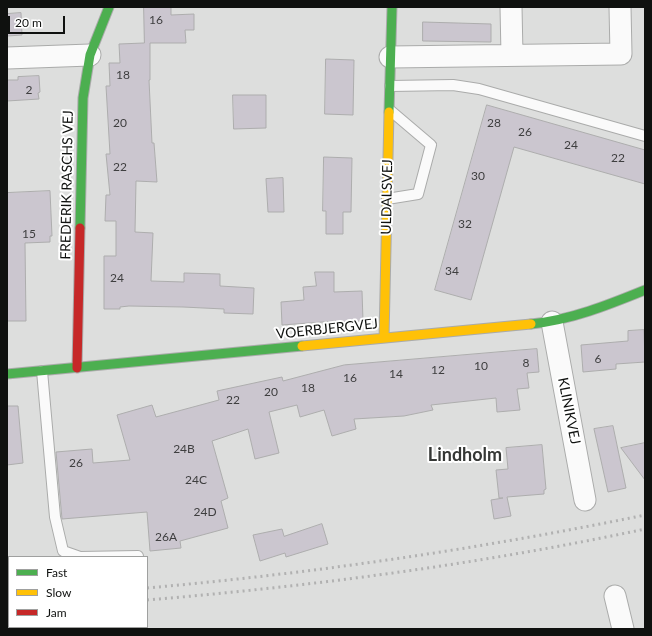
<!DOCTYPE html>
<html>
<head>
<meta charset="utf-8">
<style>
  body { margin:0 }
  #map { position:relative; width:652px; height:636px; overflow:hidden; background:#dddedd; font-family:Lato,sans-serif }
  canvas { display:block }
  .frame { position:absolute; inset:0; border:8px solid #0f110f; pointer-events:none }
  .legend { position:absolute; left:8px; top:556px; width:140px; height:72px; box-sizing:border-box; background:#fff; border:1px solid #9fa09f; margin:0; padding:5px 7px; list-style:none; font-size:12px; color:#0f110f }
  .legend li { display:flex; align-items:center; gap:8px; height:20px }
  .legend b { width:20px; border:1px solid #9fa09f }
  .scale { position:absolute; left:8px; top:16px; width:57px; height:18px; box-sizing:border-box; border:2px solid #0f110f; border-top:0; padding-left:5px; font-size:12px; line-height:14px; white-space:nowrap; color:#0f110f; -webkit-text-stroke:3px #fff; paint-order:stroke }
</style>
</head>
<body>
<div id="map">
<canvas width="652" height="636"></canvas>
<div class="frame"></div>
<ul class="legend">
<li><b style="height:5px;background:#4caf50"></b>Fast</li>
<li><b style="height:5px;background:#ffc107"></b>Slow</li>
<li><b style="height:5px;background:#c62828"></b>Jam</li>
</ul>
<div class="scale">20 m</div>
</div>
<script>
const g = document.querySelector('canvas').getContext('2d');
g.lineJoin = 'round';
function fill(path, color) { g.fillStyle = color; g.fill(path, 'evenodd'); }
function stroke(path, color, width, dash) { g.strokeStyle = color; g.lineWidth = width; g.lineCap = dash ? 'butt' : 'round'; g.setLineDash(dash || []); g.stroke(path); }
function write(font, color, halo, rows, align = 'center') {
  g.font = font + ' Lato,sans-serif'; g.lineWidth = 4; g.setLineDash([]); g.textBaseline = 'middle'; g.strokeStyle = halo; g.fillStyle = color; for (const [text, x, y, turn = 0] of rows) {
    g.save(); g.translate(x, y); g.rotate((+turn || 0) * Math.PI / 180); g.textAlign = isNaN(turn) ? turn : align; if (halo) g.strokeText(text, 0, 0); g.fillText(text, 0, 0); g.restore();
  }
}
const building = new Path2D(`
  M144,7H171V15L194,14V30H185L186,43H150V80H149L152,143H154L157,182L136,181L135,232L153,233L151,281L184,282V273L220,274V286L254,288L253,314L224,313V309L183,307L129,306L120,307V309H104V256H116V221H105L106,195H110L106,154H110L106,86H110L109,63H120L119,44L144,43Z
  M21,13L22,35L7,36V14Z
  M423,22L491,24V42L423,41Z
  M326,59L354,60L353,115L325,114Z
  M39,76L40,92L38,93L39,99L7,101V80H18V77Z
  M233,95H266V128L234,129Z
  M487,105L645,150V184L514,147L471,300L435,290Z
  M324,157L352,158L351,212H343V234H326V211H323Z
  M283,178L284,212H268L266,179Z
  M50,191L52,236H50V242L25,243L26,321H7V193Z
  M315,272H334V292L362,291L363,321L336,322V321L282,325L281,302L304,300L303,287L316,286Z
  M644,330L645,362L616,364V369L583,372L581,345L628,341V331Z
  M537,349L539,372L527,373L529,388L517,389L520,410L497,412L496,398L431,405L433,410L404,416L354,419L356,429L332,436L324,410L300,417L297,405L269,412L279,453L255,459L248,429L212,441L228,498L221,501L228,528L180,541L181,548L150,551L147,512L62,519L56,452L92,449L93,463L130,460L117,415L152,405L156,417L219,400L217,391L282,377L283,381L344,365Z
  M7,406H18L23,463L7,465Z
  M613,426L626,488L608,492L594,429Z
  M645,443V480L621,448Z
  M542,445L546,489L544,490V494L507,497L511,516L494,519L491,500L503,498H499L496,470L508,469L506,448Z
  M322,524L328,544L286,557L285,553L260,561L253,535L282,529L284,536Z`);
const lane = new Path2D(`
  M390,86L453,85L479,89L645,136
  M387,199L418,194L431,145L391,111
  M42,371L55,517L63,551L80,557L138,556`);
const street = new Path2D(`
  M511,7L512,55
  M390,57L621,54L620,7
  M7,58L90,55
  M552,322L585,500
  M615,596L623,629`);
const fast = new Path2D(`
  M389,112L392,7
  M80,228L83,98L90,55L109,7
  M531,324C571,320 608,305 645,290
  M7,374L302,346`);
const slow = new Path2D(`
  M384,338L389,112
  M302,346L531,324`);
const jam = new Path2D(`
  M77,368L80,228`);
const rail = new Path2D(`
  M147,588C315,573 479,549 645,515
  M7,595H9
  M147,600C314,586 481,564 645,529
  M7,608H9`);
const numberNames = [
  ["16",156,20],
  ["18",123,75],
  ["2",29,90],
  ["20",120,123],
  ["28",494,123],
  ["26",525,132],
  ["24",571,145],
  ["22",618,158],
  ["22",120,167],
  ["30",478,176],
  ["32",465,224],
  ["15",29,234],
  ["34",452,271],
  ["24",117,278],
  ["6",598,359],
  ["8",526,363],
  ["10",481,366],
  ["12",438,370],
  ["14",396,374],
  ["16",350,378],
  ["18",308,388],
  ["20",271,392],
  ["22",233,400],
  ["24B",184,449],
  ["26",76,463],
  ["24C",196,480],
  ["24D",205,512],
  ["26A",166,537]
];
const streetNames = [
  ["FREDERIK RASCHS VEJ",67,185,-89],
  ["ULDALSVEJ",387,197,-89],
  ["VOERBJERGVEJ",327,329,-6],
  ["KLINIKVEJ",569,411,79]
];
const districtNames = [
  ["Lindholm",465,455]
];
fill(building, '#cbc6cf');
stroke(building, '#adadad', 1);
stroke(lane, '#aaabaa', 12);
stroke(street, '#aaabaa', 23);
stroke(fast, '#aaabaa', 11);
stroke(slow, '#aaabaa', 11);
stroke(jam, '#aaabaa', 11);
stroke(lane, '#fafafa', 10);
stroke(street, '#fafafa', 21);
stroke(fast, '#4caf50', 9);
stroke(slow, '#ffc107', 9);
stroke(jam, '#c62828', 9);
stroke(rail, '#b1b1b1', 3, [2, 4]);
write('12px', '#3e3e3f', null, numberNames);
write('14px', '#0f110f', '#fff', streetNames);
write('bold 18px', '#353735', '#fff', districtNames);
</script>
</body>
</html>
